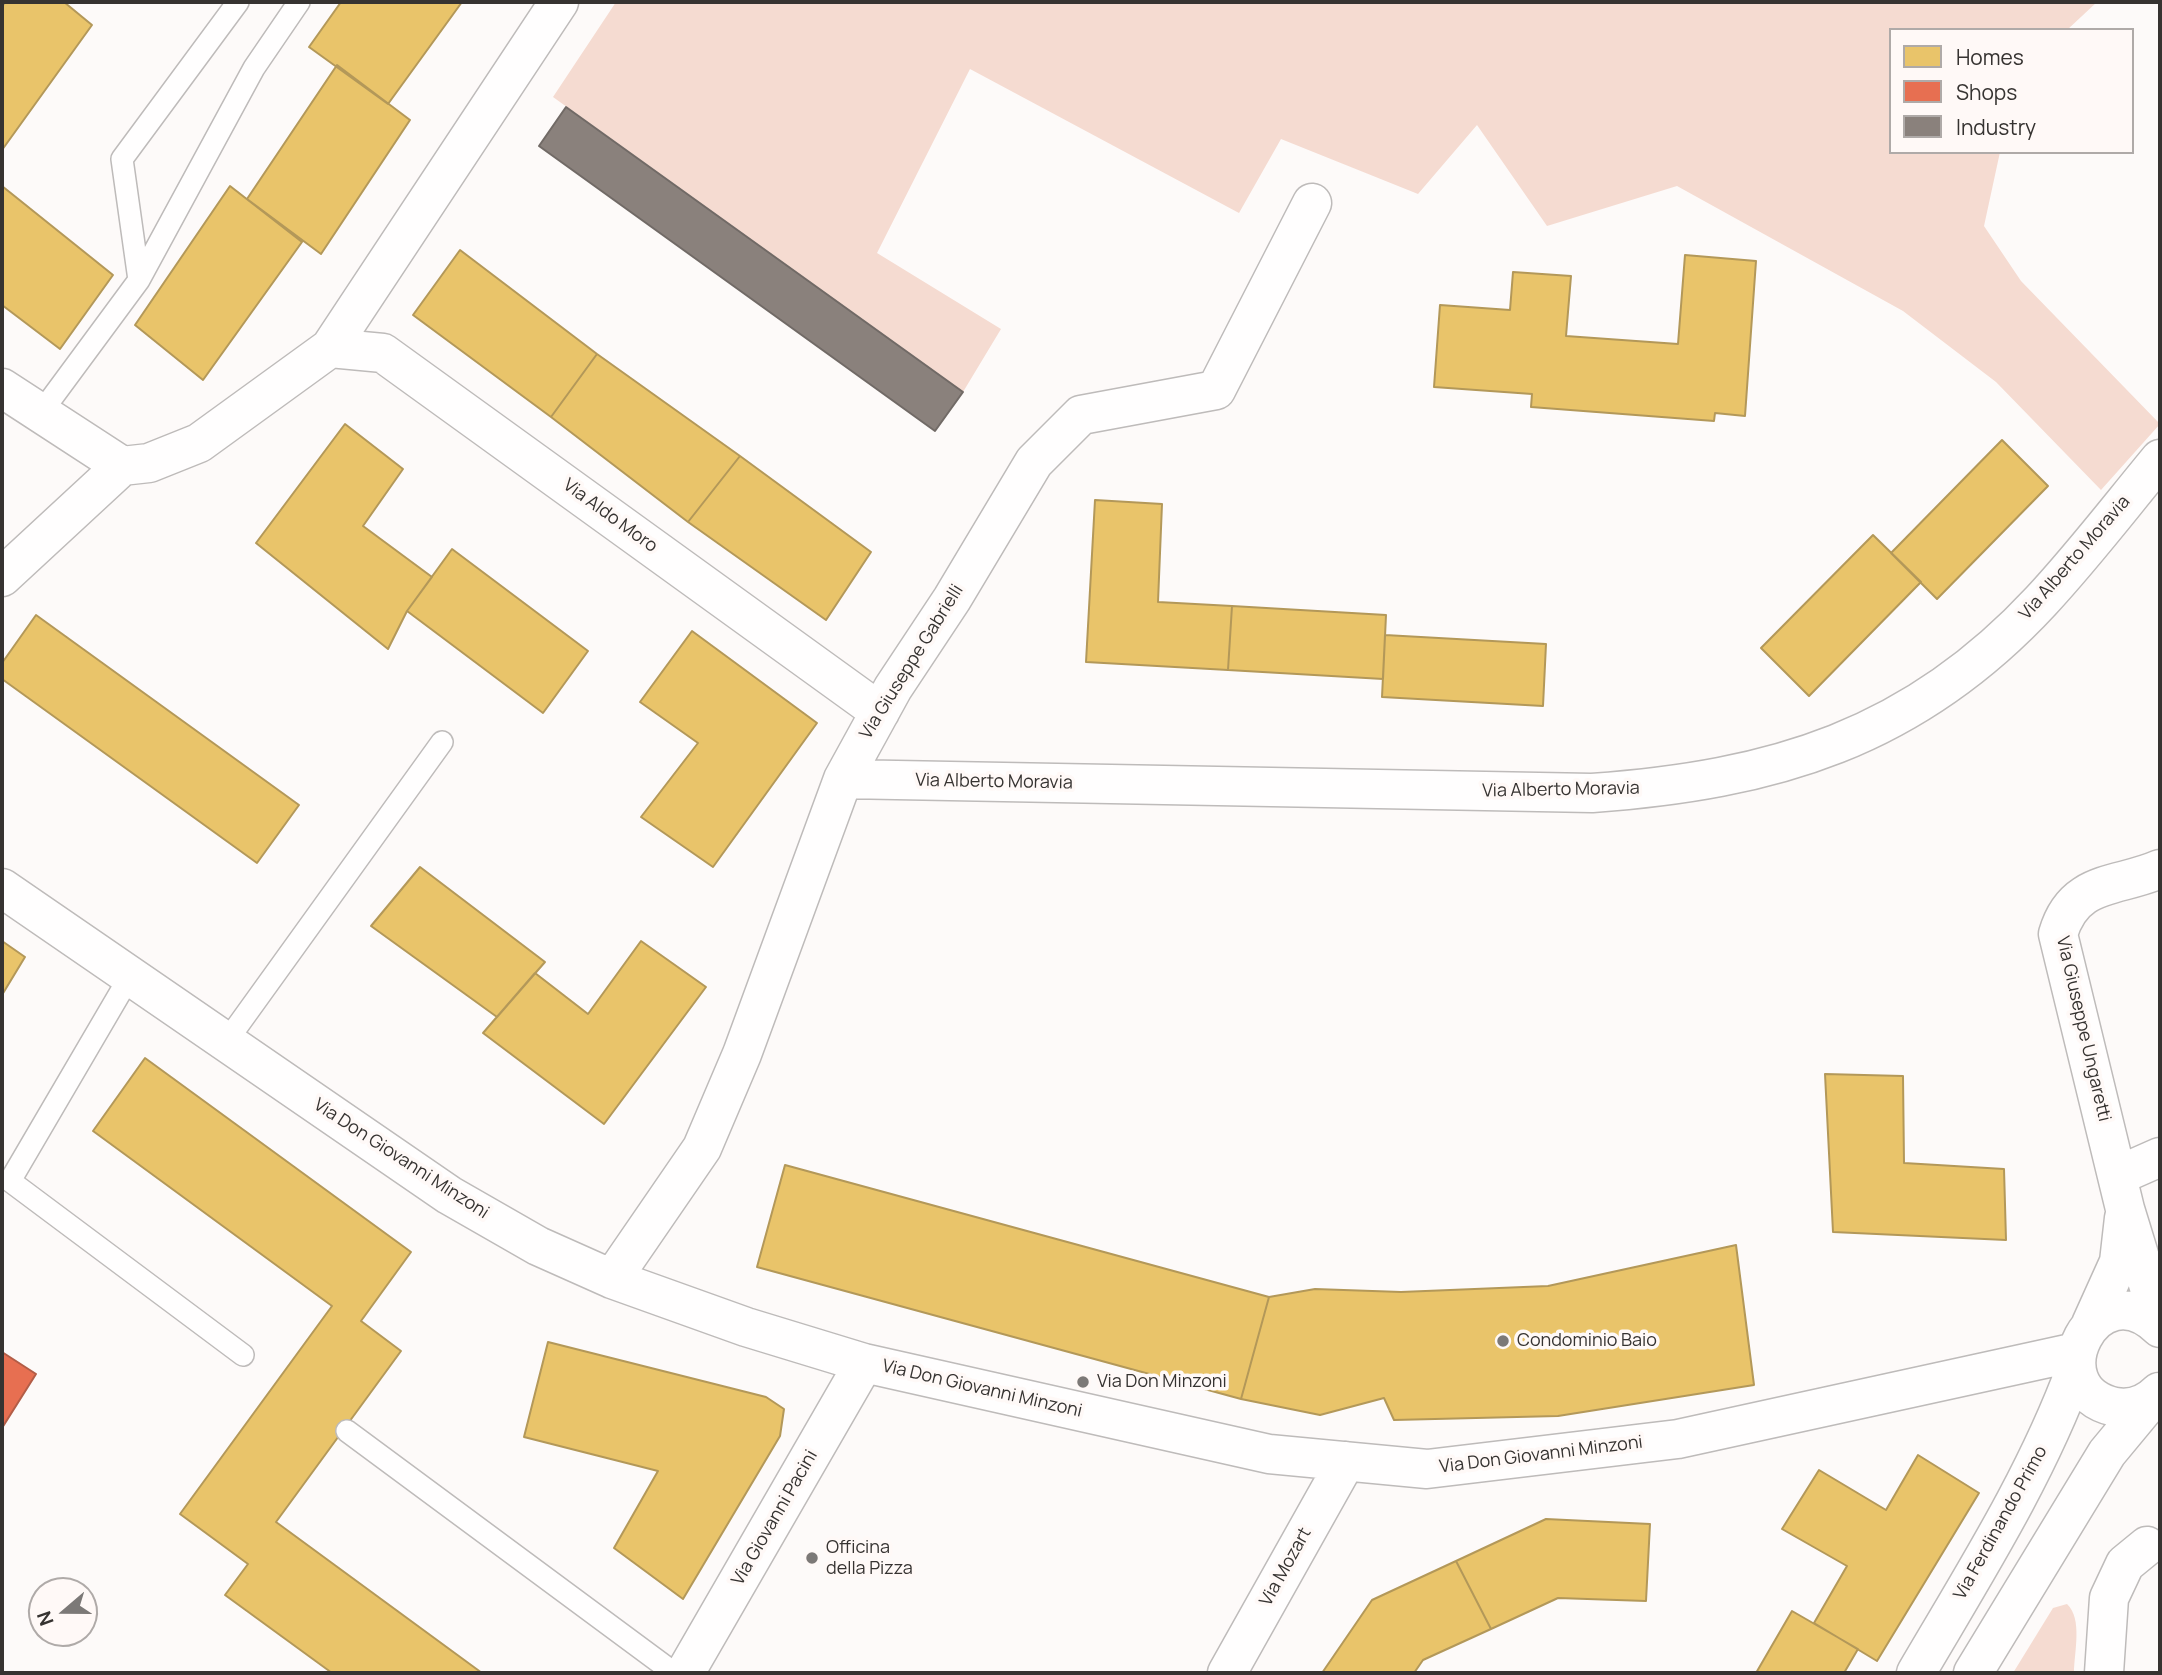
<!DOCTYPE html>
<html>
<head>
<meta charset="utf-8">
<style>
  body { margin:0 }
  #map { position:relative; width:2162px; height:1675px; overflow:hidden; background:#fdfaf9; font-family:Manrope,sans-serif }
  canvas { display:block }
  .frame { position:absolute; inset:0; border:4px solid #363331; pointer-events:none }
  .legend { position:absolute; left:1889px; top:28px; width:245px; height:126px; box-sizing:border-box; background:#fff9f7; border:2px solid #afaaa8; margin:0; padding:9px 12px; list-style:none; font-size:21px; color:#363331 }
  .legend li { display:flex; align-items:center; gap:14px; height:35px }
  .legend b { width:35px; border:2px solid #afaaa8 }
  .north { position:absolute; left:28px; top:1577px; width:70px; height:70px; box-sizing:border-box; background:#fff9f7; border:2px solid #afaaa8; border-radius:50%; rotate:250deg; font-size:19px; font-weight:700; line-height:28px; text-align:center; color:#363331 }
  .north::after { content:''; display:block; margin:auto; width:24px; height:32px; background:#7c7977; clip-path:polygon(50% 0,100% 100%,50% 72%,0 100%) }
</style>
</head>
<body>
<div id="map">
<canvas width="2162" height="1675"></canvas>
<div class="frame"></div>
<ul class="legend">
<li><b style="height:19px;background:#e9c46a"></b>Homes</li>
<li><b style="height:19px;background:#e76f51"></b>Shops</li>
<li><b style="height:19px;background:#8a817c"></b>Industry</li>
</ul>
<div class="north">N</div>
</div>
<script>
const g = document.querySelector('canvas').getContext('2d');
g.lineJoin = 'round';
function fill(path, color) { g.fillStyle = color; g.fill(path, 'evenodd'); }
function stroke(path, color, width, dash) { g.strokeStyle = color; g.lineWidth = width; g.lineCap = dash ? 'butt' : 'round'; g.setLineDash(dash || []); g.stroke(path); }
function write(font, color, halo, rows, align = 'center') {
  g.font = font + ' Manrope,sans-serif'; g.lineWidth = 7; g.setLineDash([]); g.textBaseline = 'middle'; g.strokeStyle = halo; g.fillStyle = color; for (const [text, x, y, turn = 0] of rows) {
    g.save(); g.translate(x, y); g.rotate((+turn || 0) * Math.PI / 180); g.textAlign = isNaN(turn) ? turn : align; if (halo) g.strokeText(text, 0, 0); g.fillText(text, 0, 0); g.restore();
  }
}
const green = new Path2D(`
  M616,2H2097L2067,30H1891V152H2000L1984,226L2021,281L2160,424L2101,490L1996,382L1903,311L1677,186L1547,226L1477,125L1418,194L1281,139L1239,213L970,69L877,253L1001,329L963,392L553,97Z
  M2067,1604C2083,1619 2074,1653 2074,1673H2013L2053,1608Z`);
const homes = new Path2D(`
  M5,2H64L92,25L2,150V7Z
  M341,2H462L388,104L309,47Z
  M337,65L410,120L321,254L247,199Z
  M2,186L113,275L60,349L2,305Z
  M230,186L302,242L203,380L135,325Z
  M460,250L597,354L551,417L413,315Z
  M1685,255L1756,261L1745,416L1715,413L1714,421L1531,407L1532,394L1434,387L1440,305L1510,310L1513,272L1571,276L1566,336L1678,344Z
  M597,354L740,456L688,522L551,417Z
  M345,424L403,469L363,526L432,577L407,611L388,649L256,543Z
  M2002,440L2048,486L1937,599L1891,553Z
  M740,456L871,552L826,620L688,522Z
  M1095,500L1162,504L1158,602L1232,606L1228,670L1086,662Z
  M1873,535L1921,582L1809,696L1761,648Z
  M452,549L588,651L543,713L407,611Z
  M1232,606L1386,615L1383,679L1228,670Z
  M36,615L299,805L257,863L2,679V663Z
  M692,631L817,723L713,867L641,817L698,743L640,702Z
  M1385,635L1546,644L1543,706L1382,697Z
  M420,867L545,962L497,1017L371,926Z
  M2,941L25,957L2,995Z
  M641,941L706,987L604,1124L483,1033L535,973L588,1014Z
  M145,1058L411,1252L361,1321L401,1351L276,1522L482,1673H332L225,1595L248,1564L180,1514L332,1306L93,1131Z
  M1825,1074L1903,1076L1904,1163L2004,1169L2006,1240L1833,1232Z
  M785,1165L1269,1297L1241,1399L757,1267Z
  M1736,1245L1754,1385L1558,1416L1394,1420L1384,1398L1320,1415L1241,1399L1269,1297L1315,1289L1401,1292L1548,1286Z
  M548,1342L766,1397L784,1409L780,1436L683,1599L614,1548L658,1471L524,1437Z
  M1918,1455L1979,1493L1877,1661L1814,1623L1847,1566L1782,1529L1819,1470L1886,1510Z
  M1546,1519L1650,1524L1646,1601L1558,1598L1491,1629L1456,1561Z
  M1456,1561L1491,1629L1423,1660L1414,1673H1322L1372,1600Z
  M1792,1611L1858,1649L1844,1673H1756Z`);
const shops = new Path2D(`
  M2,1352L36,1374L2,1428Z`);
const industry = new Path2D(`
  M566,107L963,392L935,431L539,146Z`);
const lane = new Path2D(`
  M238,2L122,159L139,280L254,68L299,2
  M40,414L139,280
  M130,976L10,1181L243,1355
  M226,1042L442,742
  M347,1431L674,1673`);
const street = new Path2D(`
  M330,348L383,353L880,712
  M2,388L122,466
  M2,577L122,466L149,463L199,443L330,348L559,2
  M843,779L1592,793C1773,780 1913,739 2041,601C2083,556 2121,506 2160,459
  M2160,869C2117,888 2074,879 2058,934L2125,1209L2160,1323
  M2,888L449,1195L538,1246L612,1279L746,1327L864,1363L1269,1454L1427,1469L1678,1439L2076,1352
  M2117,1176L2160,1157
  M612,1279L702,1148L742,1054L843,779L893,688L952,599L1034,462L1081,415L1216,390L1312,203
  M2091,1324L2119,1262L2124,1218
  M2159,1392C2147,1404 2131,1410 2115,1407C2034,1389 2096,1265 2160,1328
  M685,1673L864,1363
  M1227,1673L1346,1461
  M1916,1673C1974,1574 2036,1477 2076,1368
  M1973,1673L2107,1453L2151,1400
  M2104,1673L2109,1598L2125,1564L2147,1546`);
const markers = [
  [1503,1341,7,"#7c7977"],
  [1083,1382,7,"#7c7977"],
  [812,1558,7,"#7c7977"]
];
const streetNames = [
  ["Via Aldo Moro",610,516,36],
  ["Via Alberto Moravia",2075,558,-49],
  ["Via Giuseppe Gabrielli",912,662,-58],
  ["Via Alberto Moravia",994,782,1],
  ["Via Alberto Moravia",1561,790,-1],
  ["Via Giuseppe Ungaretti",2083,1029,77],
  ["Via Don Giovanni Minzoni",401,1159,33],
  ["Via Don Giovanni Minzoni",982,1389,13],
  ["Via Don Giovanni Minzoni",1541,1455,-7],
  ["Via Giovanni Pacini",775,1518,-60],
  ["Via Ferdinando Primo",2001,1523,-61],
  ["Via Mozart",1286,1567,-61]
];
const poiNames = [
  ["Condominio Baio",1517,1341],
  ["Via Don Minzoni",1097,1382],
  ["Officina",826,1548],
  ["della Pizza",826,1569]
];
fill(green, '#f5dbd1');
fill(homes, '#e9c46a');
stroke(homes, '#b39859', 2);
fill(shops, '#e76f51');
stroke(shops, '#b25d47', 2);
fill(industry, '#8a817c');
stroke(industry, '#716a66', 2);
stroke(lane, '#bebbba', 24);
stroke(street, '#bebbba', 41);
stroke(lane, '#fffefe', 21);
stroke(street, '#fffefe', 38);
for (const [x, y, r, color] of markers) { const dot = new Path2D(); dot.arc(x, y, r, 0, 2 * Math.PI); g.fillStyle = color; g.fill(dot); stroke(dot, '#fff9f7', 2.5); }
write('18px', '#363331', '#fff9f7', streetNames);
write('18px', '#363331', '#fff9f7', poiNames, 'left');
</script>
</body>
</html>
